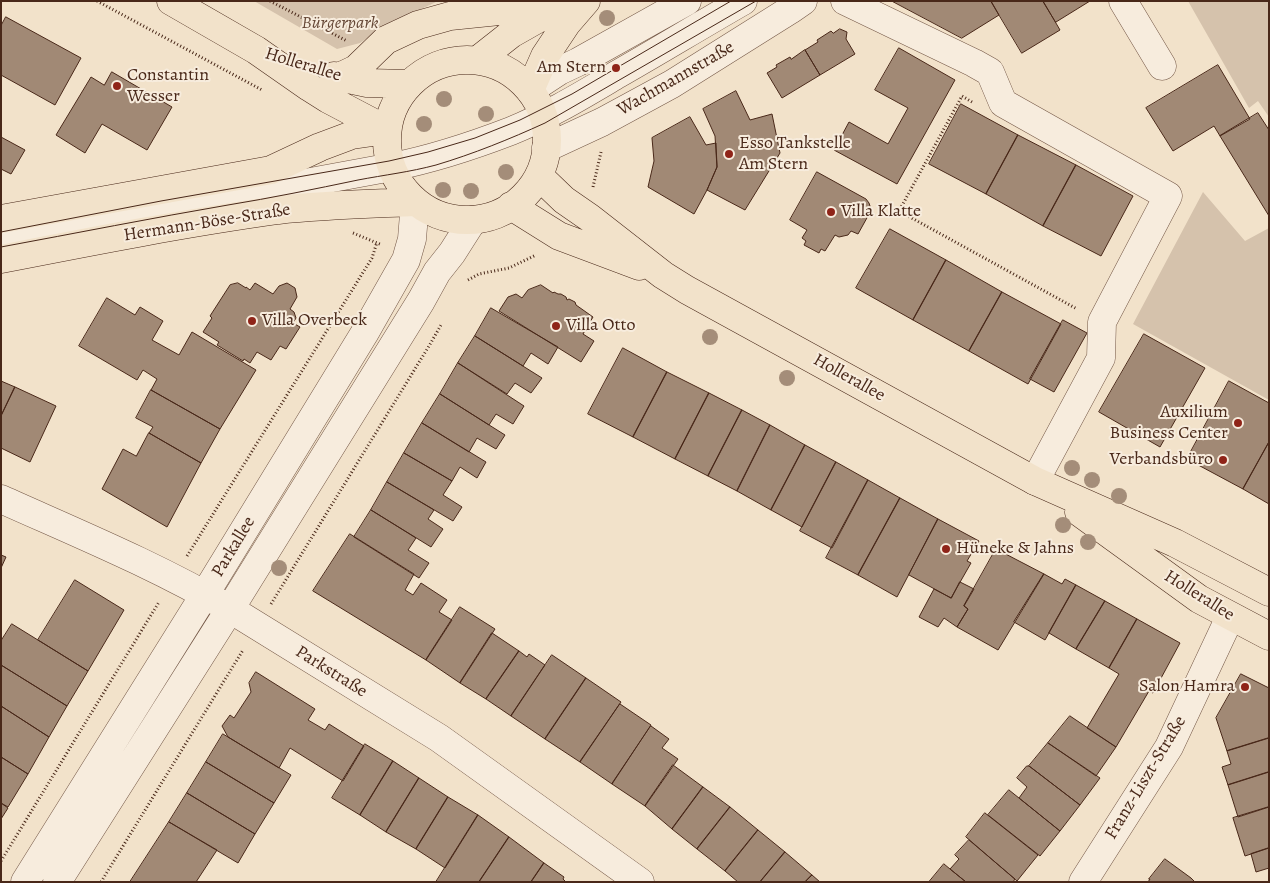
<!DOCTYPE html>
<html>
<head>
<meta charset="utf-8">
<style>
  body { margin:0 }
  #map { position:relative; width:1270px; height:883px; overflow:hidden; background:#f2e2ca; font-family:Alegreya,serif }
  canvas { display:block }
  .frame { position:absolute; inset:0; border:2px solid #492819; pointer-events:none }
</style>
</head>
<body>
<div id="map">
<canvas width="1270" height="883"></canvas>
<div class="frame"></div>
</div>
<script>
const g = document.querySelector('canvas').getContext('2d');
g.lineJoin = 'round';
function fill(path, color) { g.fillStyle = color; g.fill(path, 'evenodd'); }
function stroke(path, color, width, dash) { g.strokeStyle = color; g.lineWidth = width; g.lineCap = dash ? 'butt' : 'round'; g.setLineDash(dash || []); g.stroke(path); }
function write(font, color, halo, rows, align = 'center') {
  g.font = font + ' Alegreya,serif'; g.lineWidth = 4; g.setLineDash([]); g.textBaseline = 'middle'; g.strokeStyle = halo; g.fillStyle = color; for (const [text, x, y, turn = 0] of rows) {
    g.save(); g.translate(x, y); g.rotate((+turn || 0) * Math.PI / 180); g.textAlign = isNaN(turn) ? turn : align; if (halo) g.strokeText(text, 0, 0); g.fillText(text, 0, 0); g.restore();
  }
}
const green = new Path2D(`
  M254,1H438L384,27L360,43L337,49Z
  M1188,1H1269V117L1258,101L1249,108Z
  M1203,192L1245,241L1269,228V400L1133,324Z`);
const building = new Path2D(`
  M892,1H991L999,15L962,38Z
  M991,1H1043L1060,30L1022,53Z
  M1043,1H1090L1056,22Z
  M6,17L81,58L55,105L1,75V26Z
  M840,29L847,32L846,39L855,54L820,75L805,50L818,42L817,40L831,31L833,33Z
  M899,48L955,80L897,184L834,150L849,122L888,144L908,108L875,90Z
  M805,50L820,75L782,98L767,73L777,67L776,65L790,57L791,59Z
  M1218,65L1250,119L1220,136L1214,126L1173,151L1146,108Z
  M112,72L172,107L147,150L102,124L85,153L56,135L91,77L104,85Z
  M736,91L750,120L772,114L780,153L745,210L707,190L717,167L715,136L703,109Z
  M961,104L1018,135L986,194L929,164Z
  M1258,113L1269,130V216L1220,136Z
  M690,117L706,145L716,143L717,167L707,190L694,214L648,187L654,161L652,138Z
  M1018,135L1076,165L1043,226L986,194Z
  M1,137L25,150L11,174L1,169Z
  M1076,165L1133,196L1101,256L1043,226Z
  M817,172L866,199L869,203L870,206L868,211L864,214L868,216L858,234L851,231L848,235L839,237L835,235L825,251L821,249L819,253L804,245L806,241L802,238L807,230L790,220Z
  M890,229L946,260L913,320L856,288Z
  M946,260L1002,292L969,351L913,320Z
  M238,283L246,288V287L250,290L255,283L273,294L279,286L287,283L295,288L297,297L290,309L294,312L296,318L293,323L300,327L286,349L280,346L271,360L257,352L250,363L244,359L243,361L217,345L219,342L203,332L212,318L210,316L230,285Z
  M541,285L553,293L554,292L558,294H561L566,297L567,300L569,299L575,302L576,305L593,317L583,334L594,341L581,362L499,311L508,297L516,294L522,298L528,290Z
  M1002,292L1061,324L1028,384L969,351Z
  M107,298L135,315L140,307L163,321L152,340L179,355L192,332L256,370L220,429L151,390L157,379L143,370L137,380L79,346Z
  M491,308L558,347L548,364L531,353L523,366L475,336Z
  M1063,320L1087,333L1054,392L1030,379Z
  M1144,334L1205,368L1160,447L1099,412Z
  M475,336L542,378L531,393L515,383L507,394L458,363Z
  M623,348L667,372L633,437L588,414Z
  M458,363L524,406L513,424L496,414L489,425L440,394Z
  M667,372L709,393L675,459L633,437Z
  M1,381L15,387L1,416Z
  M1229,381L1269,403V442L1243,489L1187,459Z
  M15,387L56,406L30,462L1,448V416Z
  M151,390L220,429L201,463L149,433L153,427L136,418Z
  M709,393L742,410L708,476L675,459Z
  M440,394L505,435L496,449L477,438L469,452L422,423Z
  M742,410L770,425L737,491L708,476Z
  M422,423L486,462L477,478L460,467L452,481L404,453Z
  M770,425L805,445L771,510L737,491Z
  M149,433L201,463L167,527L102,489L123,449L136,456Z
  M1269,442V504L1243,489Z
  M805,445L836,462L802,527L771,510Z
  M404,453L452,481L443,495L462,507L453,521L387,482Z
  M836,462L868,480L832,548L800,531Z
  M868,480L900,498L858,575L826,558Z
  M387,482L434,510L428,519L443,529L431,547L371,510Z
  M900,498L938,519L897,597L858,575Z
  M371,510L416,538L408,550L429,563L419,578L354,537Z
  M938,519L979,541L967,561L971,563L951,598L909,575Z
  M350,534L414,574L405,590L413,595L421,583L447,600L439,612L452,620L426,660L313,591Z
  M996,549L1044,574L998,650L957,627L968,609L964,606Z
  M1,555L6,557L1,568Z
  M1044,574L1062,584L1065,579L1076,585L1045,640L1014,622Z
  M75,580L124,610L88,671L38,640Z
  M960,582L974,589L964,606L968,609L957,627L944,618L938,627L919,617L934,589L951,598Z
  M1076,585L1105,601L1076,649L1049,633Z
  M1105,601L1137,619L1109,668L1076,649Z
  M460,607L495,629L460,683L426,660Z
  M1137,619L1180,643L1153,693L1149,691L1116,747L1087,728L1119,674L1109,668Z
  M12,624L88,671L67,706L1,665V641Z
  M492,633L519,651L486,699L460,683Z
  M519,651L527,657L529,654L545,665L511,716L486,699Z
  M552,655L586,678L545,739L511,716Z
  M1,665L67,706L49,737L1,706Z
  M256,672L315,709L308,720L325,730L329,724L364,746L343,781L290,748L279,768L228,737L222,726L230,715L234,718L251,692L249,683Z
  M1241,674L1269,688V738L1227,751L1216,718Z
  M586,678L621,702L580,762L545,739Z
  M620,704L651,725L612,784L580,762Z
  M1,706L49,737L28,774L1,757Z
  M1070,716L1116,747L1096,776L1048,743Z
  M651,726L669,739L662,748L678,759L645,806L612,784Z
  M223,734L291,775L274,803L206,762Z
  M1269,738V772L1228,785L1222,767L1231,764L1227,751Z
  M1048,743L1100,778L1080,805L1029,766Z
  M365,744L393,761L360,815L332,798Z
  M1,757L28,774L8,807L1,803Z
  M393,761L419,778L386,832L360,815Z
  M206,762L274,803L255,834L187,793Z
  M673,765L703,787L672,829L645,806Z
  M1027,766H1029L1080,805L1060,831L1019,798L1027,787L1017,778Z
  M1269,772V807L1238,817L1228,785Z
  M419,778L448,797L416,849L386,832Z
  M703,787L730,807L697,849L672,829Z
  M1009,790L1060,831L1040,856L988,815Z
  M187,793L255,834L238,863L169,822Z
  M448,797L478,815L445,868L416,849Z
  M1,803L8,808L1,819Z
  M730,807L758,830L725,871L697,849Z
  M1269,807V848L1245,856L1233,818Z
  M985,813L1038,855L1017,881L966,837Z
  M478,815L509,837L479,882H436Z
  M169,822L217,850L196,882H130Z
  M758,830L785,852L760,882H738L725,871Z
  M509,837L544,863L531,882H479Z
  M969,840L1015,879L1013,882H966L950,869L959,859L955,855Z
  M1269,848V868L1256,872L1251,854Z
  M785,852L812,875L805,882H760Z
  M1165,859L1191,878L1195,882H1148L1150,879H1149Z
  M544,863L564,877L563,879L566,882H531Z
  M944,864L950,869L966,882H929Z
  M812,875L820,882H805Z`);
const path = new Path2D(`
  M97,1L262,90
  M270,1L347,41
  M972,102L962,96L899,211L1077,309
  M593,187L601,152
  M353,233L382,245
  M468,280L479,274L509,268L536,255
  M187,556L372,258L377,242
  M271,604L429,346L441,325
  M1,861L159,602
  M101,882L243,650`);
const minor = new Path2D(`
  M845,1L974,63L990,72L1003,103L1168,196L1102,322L1101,358L1035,481
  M1123,1L1162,66
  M530,90L559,71L578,62L687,1
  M546,148L602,122L672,84L790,10L803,1
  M1,239L392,167C432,159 472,146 511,131C548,116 584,94 618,74C660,50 701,25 743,1
  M1,499C79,534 157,566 230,609L439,738L640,882
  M25,882L205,594L364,334L406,260L412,239L415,202
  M57,882L230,609L421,301L437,272L452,253L473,220
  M1083,882L1169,747L1230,617`);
const major = new Path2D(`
  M171,1L256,50L309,87L328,99L387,130
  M478,60L511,34L548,13L558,1
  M387 140a80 80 0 1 1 160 0a80 80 0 1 1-160 0Z
  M334,76L367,83L409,84
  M339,77L356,69L386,40L418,25L450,16L499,11L510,8L526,1
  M530,90L545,56L567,23L586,1
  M539,176L564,200L590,218L663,275L687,290L1035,481L1175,543L1269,592
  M511,206L559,236L639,266
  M1,219L271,170L320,147L352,135L387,130
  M1,259C93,241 185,223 278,210C323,205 369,204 415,202
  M1079,512L1199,599L1269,636`);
const tram = new Path2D(`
  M1,232L161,201L389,161L428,152L475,138L520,120L572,94L731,1
  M1,247C77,233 152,218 228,205C271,198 315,189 358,180C384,175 410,172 436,165C473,154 510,139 545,123L756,1`);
const trees = [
  [607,18],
  [444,99],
  [486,114],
  [424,124],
  [506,172],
  [443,190],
  [471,191],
  [710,337],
  [787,378],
  [1072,468],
  [1092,480],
  [1119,496],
  [1063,525],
  [1088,542],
  [279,568]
];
const markers = [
  [616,68,5,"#8f2418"],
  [117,86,5,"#8f2418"],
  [729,154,5,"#8f2418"],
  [831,212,5,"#8f2418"],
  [252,321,5,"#8f2418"],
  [556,326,5,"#8f2418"],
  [1238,423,5,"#8f2418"],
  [1223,460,5,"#8f2418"],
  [946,549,5,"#8f2418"],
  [1245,687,5,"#8f2418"]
];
const parkNames = [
  ["Bürgerpark",340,24]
];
const streetNames = [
  ["Hollerallee",303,65,17],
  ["Wachmannstraße",676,79,-30],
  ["Hermann-Böse-Straße",207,223,-9],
  ["Hollerallee",849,378,29],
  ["Parkallee",234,547,-59],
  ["Hollerallee",1199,596,32],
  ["Parkstraße",331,672,32],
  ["Franz-Liszt-Straße",1146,778,-59]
];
const poiNames = [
  ["Am Stern",606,68,"right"],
  ["Constantin",127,76],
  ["Wesser",127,97],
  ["Esso Tankstelle",739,144],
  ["Am Stern",739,165],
  ["Villa Klatte",841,212],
  ["Villa Overbeck",262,321],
  ["Villa Otto",566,326],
  ["Auxilium",1228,413,"right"],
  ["Business Center",1228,434,"right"],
  ["Verbandsbüro",1213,460,"right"],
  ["Hüneke & Jahns",956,549],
  ["Salon Hamra",1235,687,"right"]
];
fill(green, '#d5c2ac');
fill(building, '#a18975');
stroke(building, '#492819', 1);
stroke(minor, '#735645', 29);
stroke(major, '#492819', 29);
stroke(path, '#492819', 3, [1, 2.5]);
stroke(minor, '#f7ecdd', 28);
stroke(major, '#f2e2ca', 28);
stroke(tram, '#492819', 1);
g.fillStyle = '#a48d79';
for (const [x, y] of trees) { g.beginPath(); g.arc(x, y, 8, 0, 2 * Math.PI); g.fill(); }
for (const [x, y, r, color] of markers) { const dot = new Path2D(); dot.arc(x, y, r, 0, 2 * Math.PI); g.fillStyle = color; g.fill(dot); stroke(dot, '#f7ecdd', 2); }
write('italic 18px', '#654736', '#f7ecdd', parkNames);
write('18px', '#492819', '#f7ecdd', streetNames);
write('18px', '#492819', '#f7ecdd', poiNames, 'left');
</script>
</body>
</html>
